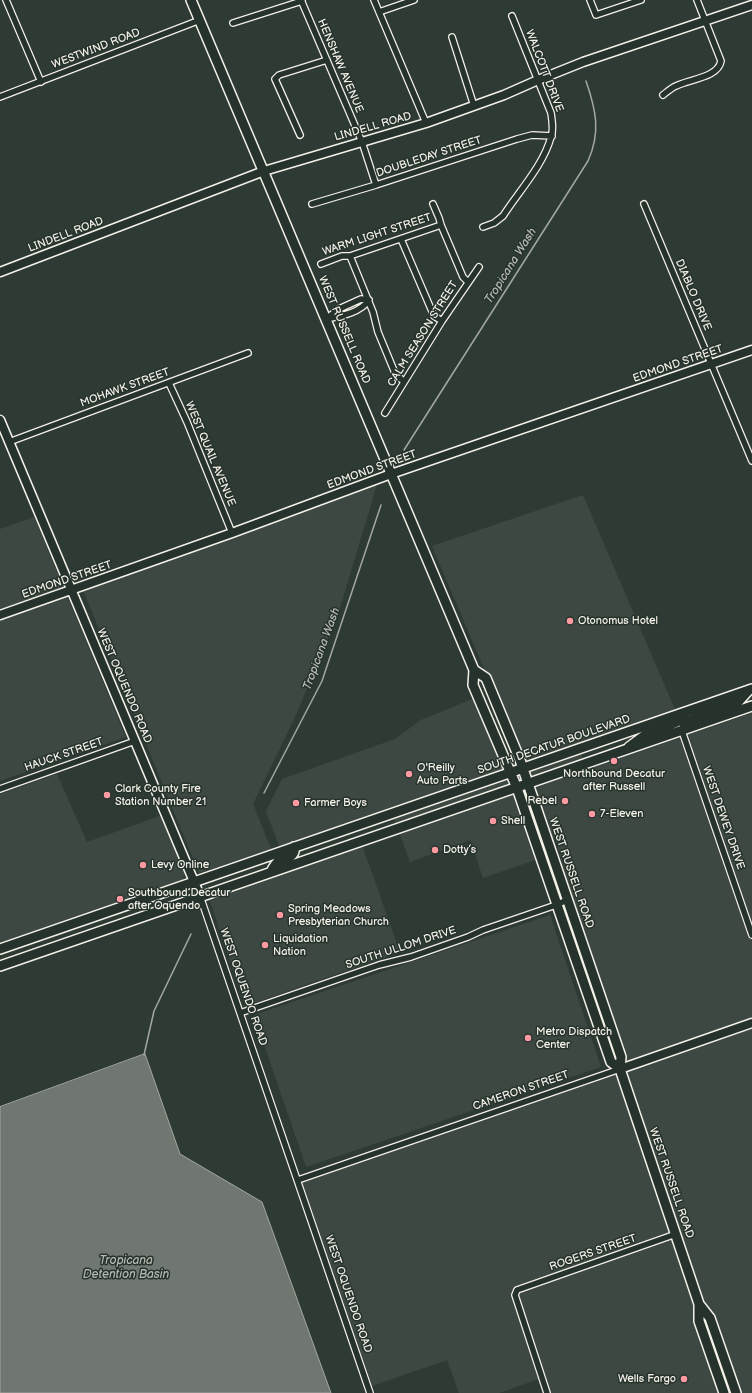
<!DOCTYPE html>
<html>
<head>
<meta charset="utf-8">
<style>
  body { margin:0 }
  canvas { display:block; background:#2e3b34 }
</style>
</head>
<body>
<canvas width="752" height="1393"></canvas>
<script>
const g = document.querySelector('canvas').getContext('2d');
g.lineJoin = 'round';
function fill(path, color) { g.fillStyle = color; g.fill(path, 'evenodd'); }
function stroke(path, color, width, dash) { g.strokeStyle = color; g.lineWidth = width; g.lineCap = dash ? 'butt' : 'round'; g.setLineDash(dash || []); g.stroke(path); }
function write(font, color, halo, rows, align = 'center') {
  g.font = font + ' "Balsamiq Sans",sans-serif'; g.lineWidth = 3; g.setLineDash([]); g.textBaseline = 'middle'; g.strokeStyle = halo; g.fillStyle = color; for (const [text, x, y, turn = 0] of rows) {
    g.save(); g.translate(x, y); g.rotate((+turn || 0) * Math.PI / 180); g.textAlign = isNaN(turn) ? turn : align; if (halo) g.strokeText(text, 0, 0); g.fillText(text, 0, 0); g.restore();
  }
}
const built = new Path2D(`
  M378,481L339,611L297,713L253,804L271,849L199,873L83,590Z
  M583,495L676,712L578,745L586,770L752,713V1393H547L542,1378L499,1393H459L447,1360L369,1387L298,1180L618,1068L555,837L538,859L483,878L470,840L410,862L391,810L280,848L266,811L282,779L395,739L421,720L475,698L505,771L524,763L432,546Z
  M34,517L126,737L0,781V529Z
  M57,774L87,842L160,816L185,871L184,876L182,880L0,943V794Z
  M362,845L400,952L245,1006L210,901L282,874Z
  M550,915L601,1067L306,1167L254,1015Z`);
const water = new Path2D(`
  M145,1054L180,1154L262,1202L331,1393H0V1107Z`);
const stream = new Path2D(`
  M404,450L588,161C601,132 596,110 586,81
  M264,793L322,681L381,505
  M144,1055L154,1011L191,934`);
const street = new Path2D(`
  M6,0L41,82
  M301,0L362,142L376,185
  M374,0L426,123
  M590,0L596,15L641,0
  M379,12L414,0
  M233,23L302,1
  M452,37L474,106
  M663,95C667,92 671,88 676,86C689,79 718,78 721,61L697,0
  M0,97L200,20
  M300,135L275,79L279,75L327,60
  M312,204L376,185L517,139L532,135L552,136
  M433,204L439,218L441,225L463,277L468,282
  M644,204L752,461
  M483,227L494,223L503,216C519,191 543,166 551,137C554,130 552,120 551,113L512,16
  M401,239L434,316L442,321
  M350,256L373,312L378,332L395,373L404,382
  M321,264L342,256H350L441,225
  M361,299L369,300C360,313 341,316 326,319L339,309Z
  M169,383L187,422L232,533
  M385,413L442,321L479,267
  M9,442L248,353
  M682,731L752,935
  M0,789L135,741
  M200,896L370,1393
  M240,1013L379,965L411,957L468,937L483,930L556,905L567,900
  M298,1180L620,1069
  M547,1393L515,1295L517,1290L676,1234`);
const secondary = new Path2D(`
  M0,272L264,171L426,123L504,95L538,80L583,62L752,5
  M0,420L200,896
  M0,615L232,533L391,474L752,350
  M620,1069L752,1023`);
const primary = new Path2D(`
  M191,0L474,670L473,685L517,788L611,1062L620,1069
  M474,670L486,678L520,760L621,1057L620,1069L699,1304L710,1318L736,1393
  M682,731L688,721L739,701L748,691
  M629,747L644,736L681,720L686,712
  M271,872C273,868 276,863 279,861C285,857 296,858 294,847
  M0,949L752,689
  M0,966L752,706
  M699,1304V1321L724,1393`);
const markers = [
  [570,621,4,"#ff9aa2"],
  [614,761,4,"#ff9aa2"],
  [409,774,4,"#ff9aa2"],
  [107,795,4,"#ff9aa2"],
  [565,801,4,"#ff9aa2"],
  [296,803,4,"#ff9aa2"],
  [592,814,4,"#ff9aa2"],
  [493,821,4,"#ff9aa2"],
  [435,850,4,"#ff9aa2"],
  [143,865,4,"#ff9aa2"],
  [120,899,4,"#ff9aa2"],
  [280,915,4,"#ff9aa2"],
  [265,945,4,"#ff9aa2"],
  [528,1038,4,"#ff9aa2"],
  [684,1379,4,"#ff9aa2"]
];
const streetNames = [
  ["WESTWIND ROAD",96,49,-21],
  ["HENSHAW AVENUE",340,66,67],
  ["WALCOTT DRIVE",544,71,69],
  ["LINDELL ROAD",373,127,-16],
  ["DOUBLEDAY STREET",429,157,-18],
  ["LINDELL ROAD",66,235,-21],
  ["WARM LIGHT STREET",377,235,-18],
  ["DIABLO DRIVE",693,295,67],
  ["WEST RUSSELL ROAD",344,330,67],
  ["CALM SEASON STREET",423,334,-58],
  ["EDMOND STREET",678,364,-19],
  ["MOHAWK STREET",125,388,-20],
  ["WEST QUAIL AVENUE",210,454,67],
  ["EDMOND STREET",372,470,-20],
  ["EDMOND STREET",67,580,-19],
  ["WEST OQUENDO ROAD",124,686,67],
  ["SOUTH DECATUR BOULEVARD",554,745,-19],
  ["HAUCK STREET",64,755,-19],
  ["WEST DEWEY DRIVE",723,818,71],
  ["WEST RUSSELL ROAD",571,873,71],
  ["SOUTH ULLOM DRIVE",401,948,-18],
  ["WEST OQUENDO ROAD",243,987,71],
  ["CAMERON STREET",521,1091,-19],
  ["WEST RUSSELL ROAD",671,1183,71],
  ["ROGERS STREET",593,1253,-19],
  ["WEST OQUENDO ROAD",348,1294,71]
];
const poiNames = [
  ["Otonomus Hotel",578,621],
  ["O'Reilly",417,768],
  ["Auto Parts",417,781],
  ["Northbound Decatur",614,774,"center"],
  ["after Russell",614,787,"center"],
  ["Clark County Fire",115,789],
  ["Station Number 21",115,802],
  ["Rebel",557,801,"right"],
  ["Farmer Boys",304,803],
  ["7-Eleven",600,814],
  ["Shell",501,821],
  ["Dotty’s",443,850],
  ["Levy Online",151,865],
  ["Southbound Decatur",128,893],
  ["after Oquendo",128,906],
  ["Spring Meadows",288,909],
  ["Presbyterian Church",288,922],
  ["Liquidation",273,939],
  ["Nation",273,952],
  ["Metro Dispatch",536,1032],
  ["Center",536,1045],
  ["Wells Fargo",676,1379,"right"]
];
const waterNames = [
  ["Tropicana Wash",511,266,-58],
  ["Tropicana Wash",322,649,-70],
  ["Tropicana",126,1261],
  ["Detention Basin",126,1275]
];
fill(built, '#3c4841');
fill(water, '#6f7770');
stroke(water, '#a4a8a0', 1);
stroke(stream, '#a4a8a0', 1.5);
stroke(street, '#f4f1e8', 8);
stroke(secondary, '#f4f1e8', 11);
stroke(primary, '#f4f1e8', 12);
stroke(street, '#26332d', 5.5);
stroke(secondary, '#26332d', 8);
stroke(primary, '#26332d', 9);
for (const [x, y, r, color] of markers) { const dot = new Path2D(); dot.arc(x, y, r, 0, 2 * Math.PI); g.fillStyle = color; g.fill(dot); stroke(dot, '#26332d', 1.5); }
write('11px', '#f4f1e8', '#26332d', streetNames);
write('11px', '#f4f1e8', '#26332d', poiNames, 'left');
write('italic 12px', '#b8bab2', '#26332d', waterNames);
</script>
</body>
</html>
